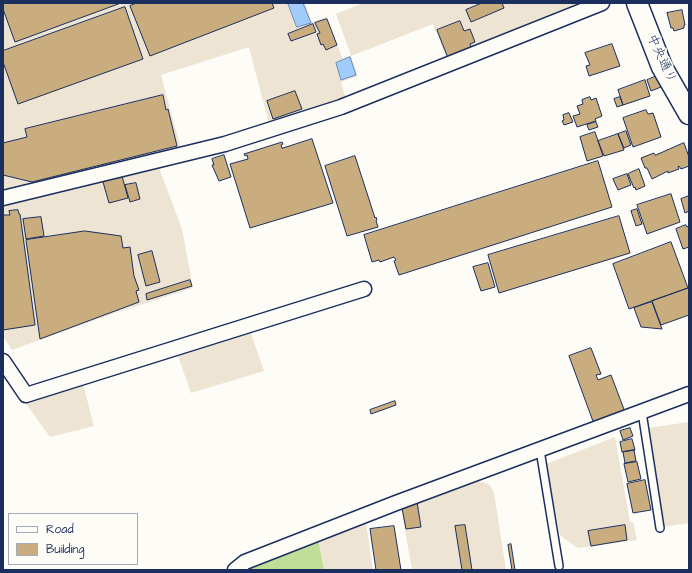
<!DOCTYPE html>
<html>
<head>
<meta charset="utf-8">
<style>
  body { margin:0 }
  #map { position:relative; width:692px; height:573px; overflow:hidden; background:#fdfcf7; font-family:"Architects Daughter",sans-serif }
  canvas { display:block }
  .frame { position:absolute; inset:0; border:4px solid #1b2f5e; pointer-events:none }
  .legend { position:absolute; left:8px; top:513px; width:130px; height:52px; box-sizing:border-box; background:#fdfcf7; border:1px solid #a3aaba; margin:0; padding:5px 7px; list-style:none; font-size:12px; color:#1b2f5e }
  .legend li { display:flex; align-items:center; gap:8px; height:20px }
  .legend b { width:20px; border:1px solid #a3aaba }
</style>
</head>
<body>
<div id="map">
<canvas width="692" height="573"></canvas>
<div class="frame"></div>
<ul class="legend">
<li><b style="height:5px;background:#fdfcf7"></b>Road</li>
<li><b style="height:11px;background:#c9ad7f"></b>Building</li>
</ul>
</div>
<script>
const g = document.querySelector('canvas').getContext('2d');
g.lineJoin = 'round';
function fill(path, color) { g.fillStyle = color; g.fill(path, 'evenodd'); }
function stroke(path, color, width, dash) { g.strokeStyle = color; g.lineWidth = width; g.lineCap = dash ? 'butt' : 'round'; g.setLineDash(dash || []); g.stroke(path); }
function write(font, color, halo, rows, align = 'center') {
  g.font = font + ' "Architects Daughter","Klee One",sans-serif'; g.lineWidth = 3.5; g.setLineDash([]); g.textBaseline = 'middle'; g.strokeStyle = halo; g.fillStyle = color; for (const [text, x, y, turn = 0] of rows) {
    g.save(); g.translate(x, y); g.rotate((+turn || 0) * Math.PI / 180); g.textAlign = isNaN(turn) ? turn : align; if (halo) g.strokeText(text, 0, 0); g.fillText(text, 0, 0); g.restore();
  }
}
const built = new Path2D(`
  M3,3H305L312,22L326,17L343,59L351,55L336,14L363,3H584L447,59L433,24L351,56L358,76L341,82L346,99L269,124L249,47L161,75L181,149L3,192Z
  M159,168L182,229L193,288L112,314L12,350L3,336V206Z
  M251,333L264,371L191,393L178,356Z
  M83,384L94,426L50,437L24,401Z
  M689,422V523L664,527L648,428Z
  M615,437L630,522H633L637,540L580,548L576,547L560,535L546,464Z
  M477,481L489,484L494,493L506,570H412L401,507L429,495Z
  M366,522L373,570H324L318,538Z`);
const green = new Path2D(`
  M318,538L324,570H247L254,565Z`);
const water = new Path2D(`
  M288,3H303L311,23L297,27Z
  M350,57L356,75L341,80L336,63Z`);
const building = new Path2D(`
  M3,3H121L15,42L3,9Z
  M137,3H272L274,8L150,56L130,6Z
  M482,3H502L504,8L471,22L466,10Z
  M125,7L143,59L18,104L3,62V51Z
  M682,10L685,25H684V28L674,31L673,28H671L667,13Z
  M327,19L337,45L326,50L323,44L321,45L317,34L320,33L315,23Z
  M460,21L464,31L470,29L475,42L470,44L472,49L448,58L437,30Z
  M313,24L316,32L291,41L288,34Z
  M612,44L620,66L589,76L586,66L590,65L585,53Z
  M657,76L661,87L651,91L647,80Z
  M645,80L650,96L623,105L618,90Z
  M295,91L302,109L273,119L267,101Z
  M163,95L166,110L168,109L177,146L32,182L3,175V143L27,137L25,129Z
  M590,97L591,100L596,98L602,116L595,119L596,121L577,127L573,116L580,114L577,106L583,104L582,100Z
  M620,97L623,105L617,107L614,99Z
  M646,110L648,114L653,113L661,137L633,147L623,118Z
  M569,113L573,122L564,125L562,121L564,120L563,115Z
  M596,122L598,127L589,130L587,125Z
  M626,131L631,145L624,148L618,134Z
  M595,132L603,156L587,161L580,137Z
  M618,134L624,150L604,156L598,141Z
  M312,139L333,203L250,228L230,164L248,159L247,155L245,156L244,154L282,142L283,144L281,145L282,148Z
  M684,143L689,157V166L681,169L679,166L678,167L679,169L668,173V171L652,179L647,168H645L641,158L654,153L655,155Z
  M224,155L231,177L219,181L212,165H214L212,159Z
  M355,156L375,218L376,217L377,220L376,221L378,227L347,236L325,166Z
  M598,161L612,207L399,275L394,261L396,260L394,257L380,262L379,260L372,262L364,235Z
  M639,169L645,186L636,190L635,187L634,188L628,174Z
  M627,174L631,185L618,190L613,179Z
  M122,176L128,198L109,203L103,182Z
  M136,183L140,199L130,202L125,185Z
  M671,194L680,222L647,234L637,205Z
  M689,196V211L685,213L681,199Z
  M637,209L642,224L636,226L631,211Z
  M18,210L19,214H20L35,325L3,330V215H10L9,211Z
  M619,216L630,253L499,293L488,255Z
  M41,217L44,236L26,239L23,219Z
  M686,225L687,227L689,226V247L683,249L676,229Z
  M85,231L121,236L123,248L130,247L134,276L139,290L136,291L139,302L40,339L26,240Z
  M671,242L688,288L629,309L613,264Z
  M152,251L160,282L146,286L138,255Z
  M488,263L495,287L481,291L473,267Z
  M190,280L192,286L147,300L146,294Z
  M689,288V315L661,325L652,301Z
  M652,302L662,329L641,327L634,308Z
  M591,348L601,374L596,375L598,380L611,375L625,412L594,424L569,356Z
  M395,401L396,405L371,414L370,410Z
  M630,428L633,436L623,440L620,431Z
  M632,439L635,450L622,452L620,442Z
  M634,450L636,461L625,463L623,452Z
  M637,462L641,479L628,482L624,464Z
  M645,480L651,510L633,513L627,484Z
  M417,502L421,527L406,529L402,508Z
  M465,525L472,570H462L455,526Z
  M625,525L627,540L591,546L588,531Z
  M394,526L401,570H376L370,529Z
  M511,544L515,570H512L508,545Z`);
const lane = new Path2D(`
  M642,412L660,528
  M540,450L559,566`);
const street = new Path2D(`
  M3,198L225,144L341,107L602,3
  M3,361L26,395L364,289
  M235,570L245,562L396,503L689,394`);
const secondary = new Path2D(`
  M637,3L662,67L689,114`);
const streetNames = [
  ["中央通り",661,59,65]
];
fill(built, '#ede4d3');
fill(green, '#bfdf98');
fill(water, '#9fccfa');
stroke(water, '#6a8dbc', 1);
fill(building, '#c9ad7f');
stroke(building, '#1b2f5e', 1);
stroke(lane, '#1b2f5e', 10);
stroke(street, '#1b2f5e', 17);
stroke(secondary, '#1b2f5e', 23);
stroke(lane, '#fdfcf7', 7);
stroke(street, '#fdfcf7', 14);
stroke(secondary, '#fdfcf7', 20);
write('13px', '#1b2f5e', '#fdfcf7', streetNames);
</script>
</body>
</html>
